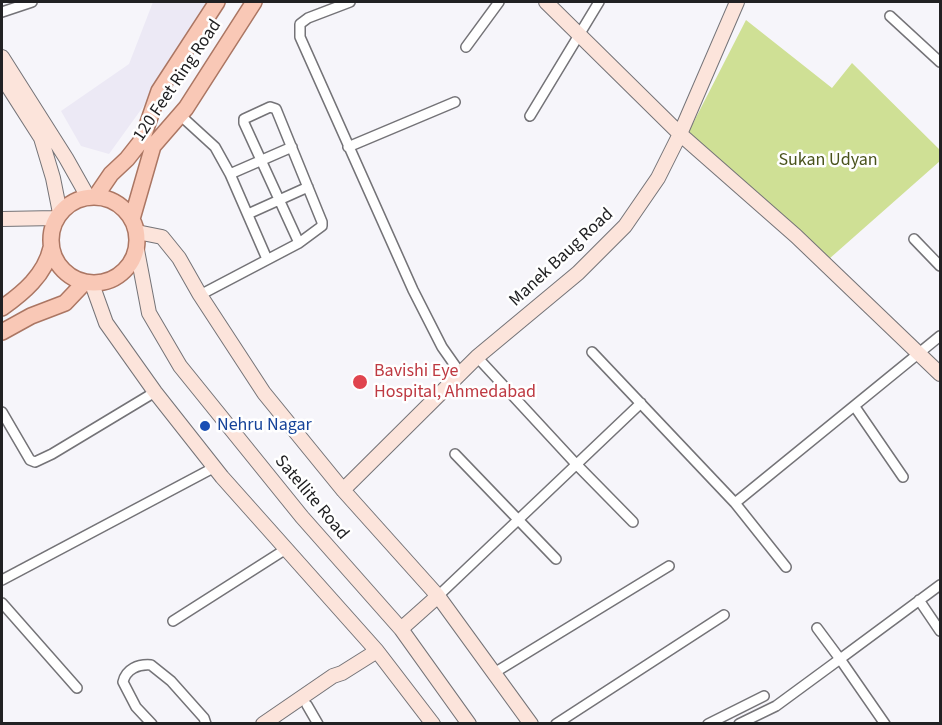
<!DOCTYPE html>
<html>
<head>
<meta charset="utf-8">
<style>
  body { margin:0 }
  #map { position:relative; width:942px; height:725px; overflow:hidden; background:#f6f5fa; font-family:"Source Sans 3",sans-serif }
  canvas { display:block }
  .frame { position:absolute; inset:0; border:3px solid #212123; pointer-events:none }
</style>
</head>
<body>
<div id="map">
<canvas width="942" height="725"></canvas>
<div class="frame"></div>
</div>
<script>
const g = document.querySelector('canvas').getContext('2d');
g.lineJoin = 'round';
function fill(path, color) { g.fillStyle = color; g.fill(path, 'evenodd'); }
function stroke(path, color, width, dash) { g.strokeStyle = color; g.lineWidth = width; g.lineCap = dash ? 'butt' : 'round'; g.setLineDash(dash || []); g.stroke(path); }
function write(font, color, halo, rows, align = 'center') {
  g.font = font + ' "Source Sans 3",sans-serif'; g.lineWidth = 5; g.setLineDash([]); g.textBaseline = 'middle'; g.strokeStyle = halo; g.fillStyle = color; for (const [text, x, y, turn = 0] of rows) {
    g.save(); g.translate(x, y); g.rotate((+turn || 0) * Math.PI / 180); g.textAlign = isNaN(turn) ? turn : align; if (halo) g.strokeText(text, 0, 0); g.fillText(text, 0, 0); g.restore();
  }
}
const built = new Path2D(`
  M153,2H208L153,93L109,154L81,146L61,111L129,64Z`);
const green = new Path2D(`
  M746,20L832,88L852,63L940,150V161L829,259L688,133Z`);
const street = new Path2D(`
  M350,2L308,18L300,24V37L413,290L442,347L461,374
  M2,12L32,2
  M890,16L940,62
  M466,47L499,2
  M180,115L215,147L230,174L267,259
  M530,116L599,2
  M348,147L455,102
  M230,174L292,147
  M248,214L308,187
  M914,239L940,266
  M200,295L299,243L322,226V222L276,109L270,107L244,119V123L299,243
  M592,352L735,503L940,336
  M477,357L576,464L633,522
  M855,407L903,477
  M2,412L30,460L35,462L52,454L155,392
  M455,454L556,559
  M735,503L786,567
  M2,580L215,467
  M438,596L641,403
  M919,600L940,631
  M2,603L77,688
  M173,621L286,549
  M494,673L669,566
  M307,705L318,724
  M152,724L136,707L123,682C126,669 138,664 151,665L171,681L204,718L206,724
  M556,724L724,615
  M708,724L764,696
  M739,724L776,706L840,659L817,628
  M885,724L840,659L940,585`);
const secondary = new Path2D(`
  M546,2L680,134L796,236L940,374
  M2,57L66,158L88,197
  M2,77L41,138L53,178L60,213
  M2,219L56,218
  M137,232L162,237L179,258L200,295L264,393L343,490L438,596L401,629
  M137,250L149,313L180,366L302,517L401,629L469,724
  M92,284L106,323L155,392L222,477L377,651L433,724
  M343,490L477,357L578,273L625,226L658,178L680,134L737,2
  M438,596L531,724
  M263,724L333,676L342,673L377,651`);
const primary = new Path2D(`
  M96,196L111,174L127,159L142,140L159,91L217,2
  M51 240a43 43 0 1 1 86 0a43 43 0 1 1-86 0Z
  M132,219L153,146L186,108L254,2
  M2,308C23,293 45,275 51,248
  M2,332L31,316L65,303L84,283`);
const markers = [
  [360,382,8,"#e0444e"],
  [205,426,6,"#1a4fb4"]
];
const streetNames = [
  ["120 Feet Ring Road",178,81,-56],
  ["Manek Baug Road",562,258,-43],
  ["Satellite Road",311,498,50]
];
const parkNames = [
  ["Sukan Udyan",828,161]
];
const healthNames = [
  ["Bavishi Eye",374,372],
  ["Hospital, Ahmedabad",374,393]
];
const transitNames = [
  ["Nehru Nagar",217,426]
];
fill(built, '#ece9f5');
fill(green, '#cfe095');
stroke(street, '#747377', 12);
stroke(secondary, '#747377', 16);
stroke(primary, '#ab7663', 18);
stroke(street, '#fff', 9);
stroke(secondary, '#fce4db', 14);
stroke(primary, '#f9c8b6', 15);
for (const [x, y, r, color] of markers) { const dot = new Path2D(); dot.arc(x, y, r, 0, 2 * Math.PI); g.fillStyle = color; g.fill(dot); stroke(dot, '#fff', 2); }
write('18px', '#212123', '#fff', streetNames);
write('18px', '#49531c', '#fff', parkNames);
write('18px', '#be3a42', '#fff', healthNames, 'left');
write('18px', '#164399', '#fff', transitNames, 'left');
</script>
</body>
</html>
